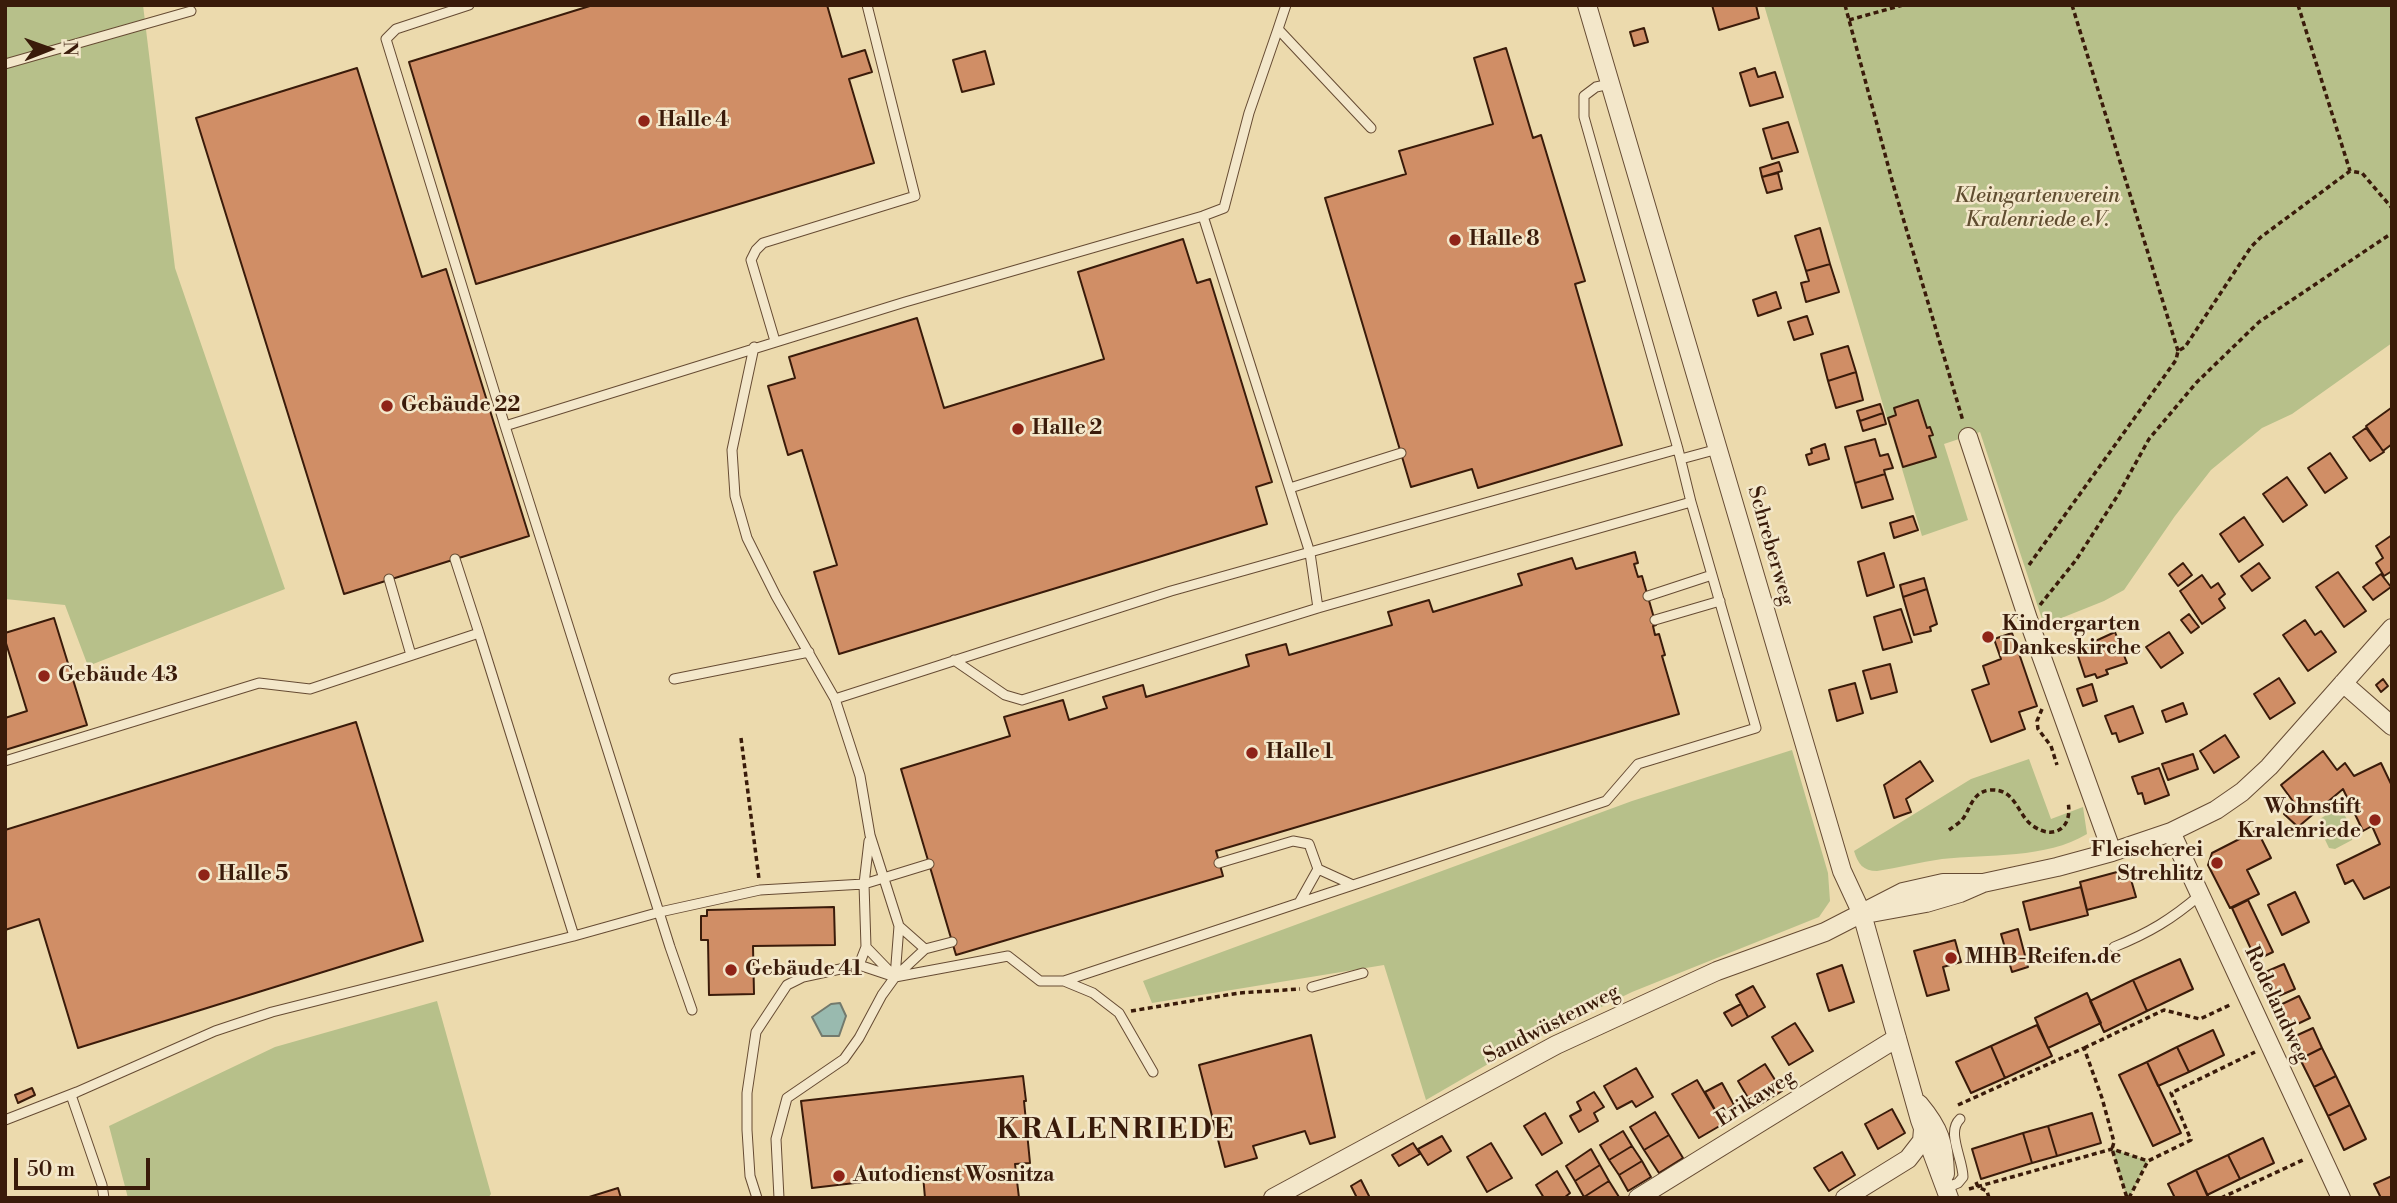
<!DOCTYPE html>
<html>
<head>
<meta charset="utf-8">
<style>
  body { margin:0 }
  #map { position:relative; width:2397px; height:1203px; overflow:hidden; background:#ecdaad; font-family:"Libre Bodoni",serif }
  canvas { display:block }
  .frame { position:absolute; inset:0; border:7px solid #3a1b0a; pointer-events:none }
  .north { position:absolute; left:14px; top:14px; width:70px; height:70px; -webkit-text-stroke:5px #f3e7ca; paint-order:stroke; rotate:89deg; font-size:19px; font-weight:700; line-height:28px; text-align:center; color:#3a1b0a }
  .north::after { content:''; display:block; margin:auto; width:24px; height:32px; background:#3a1b0a; clip-path:polygon(50% 0,100% 100%,50% 72%,0 100%) }
  .scale { position:absolute; left:14px; top:1158px; width:136px; height:32px; box-sizing:border-box; border:4px solid #3a1b0a; border-top:0; padding-left:9px; font-size:21px; line-height:24px; white-space:nowrap; color:#3a1b0a; -webkit-text-stroke:5px #f3e7ca; paint-order:stroke }
</style>
</head>
<body>
<div id="map">
<canvas width="2397" height="1203"></canvas>
<div class="frame"></div>
<div class="north">N</div>
<div class="scale">50 m</div>
</div>
<script>
const g = document.querySelector('canvas').getContext('2d');
g.lineJoin = 'round';
function fill(path, color) { g.fillStyle = color; g.fill(path, 'evenodd'); }
function stroke(path, color, width, dash) { g.strokeStyle = color; g.lineWidth = width; g.lineCap = dash ? 'butt' : 'round'; g.setLineDash(dash || []); g.stroke(path); }
function write(font, color, halo, rows, align = 'center') {
  g.font = font + ' "Libre Bodoni",serif'; g.lineWidth = 5; g.setLineDash([]); g.textBaseline = 'middle'; g.strokeStyle = halo; g.fillStyle = color; for (const [text, x, y, turn = 0] of rows) {
    g.save(); g.translate(x, y); g.rotate((+turn || 0) * Math.PI / 180); g.textAlign = isNaN(turn) ? turn : align; if (halo) g.strokeText(text, 0, 0); g.fillText(text, 0, 0); g.restore();
  }
}
const green = new Path2D(`
  M5,5H143L175,268L285,589L88,666L65,605L5,599Z
  M1764,5H2392V343L2292,414L2262,428L2211,470L2175,516L2124,590L2104,601L2044,625L1980,432L1944,444L1968,520L1922,536Z
  M1792,750L1828,873L1830,901L1819,917L1632,992L1507,1053L1426,1100L1384,965L1152,1003L1143,981L1632,801Z
  M2029,759L2051,819L2083,807L2087,834C2046,859 1988,854 1942,859C1920,862 1898,868 1877,871C1863,871 1858,864 1854,851L1971,779Z
  M2334,810L2343,812L2353,831L2352,840L2335,849L2329,848L2318,825L2320,819Z
  M437,1001L491,1194L488,1198H128L109,1126L275,1047Z
  M2112,1149L2148,1161L2129,1198H2127Z`);
const water = new Path2D(`
  M840,1003L846,1016L839,1036H822L812,1017L831,1004Z`);
const building = new Path2D(`
  M593,5H827L842,57L865,50L872,72L849,79L874,163L476,284L409,62Z
  M1712,5H1756L1759,18L1719,30Z
  M1644,28L1648,42L1634,46L1630,32Z
  M1506,48L1533,138L1541,135L1585,281L1575,284L1622,445L1478,488L1472,469L1411,487L1325,198L1406,174L1399,151L1493,124L1474,58Z
  M985,51L994,84L962,92L953,60Z
  M357,68L422,277L446,269L529,536L344,594L196,118Z
  M1755,68L1758,77L1775,72L1783,97L1750,106L1740,73Z
  M1788,122L1798,152L1772,159L1763,129Z
  M1779,162L1782,171L1762,177L1760,168Z
  M1778,173L1782,189L1767,193L1762,177Z
  M1820,228L1830,264L1806,271L1795,236Z
  M1183,239L1197,283L1210,279L1272,482L1256,487L1267,524L839,654L814,572L837,565L802,450L788,455L768,386L795,378L789,357L917,318L944,408L1104,359L1078,272Z
  M1830,264L1839,292L1806,302L1801,283L1809,281L1806,271Z
  M1776,292L1781,308L1758,316L1753,300Z
  M1807,316L1813,334L1794,340L1788,322Z
  M1848,346L1856,372L1828,381L1821,354Z
  M1856,372L1863,400L1836,408L1828,381Z
  M1918,400L1927,428L1930,427L1933,435L1929,436L1936,457L1903,467L1888,418L1896,415L1894,408Z
  M1880,404L1883,413L1860,421L1857,411Z
  M2391,408L2392,444L2383,451L2366,426Z
  M1883,413L1886,424L1863,431L1860,421Z
  M2366,428L2384,452L2370,461L2353,437Z
  M1875,439L1880,456L1888,454L1893,468L1884,470L1885,474L1855,483L1845,447Z
  M1825,444L1829,459L1809,465L1806,455L1812,453L1811,449Z
  M2330,453L2347,478L2325,493L2308,468Z
  M1885,474L1893,499L1862,508L1855,483Z
  M2287,477L2307,505L2283,522L2263,494Z
  M1913,516L1918,530L1894,538L1890,523Z
  M2244,517L2263,545L2239,562L2220,534Z
  M2392,535V571L2384,576L2376,563L2383,558L2376,546Z
  M1635,552L1638,563L1634,564L1638,577L1642,576L1656,625L1653,626L1655,635L1659,634L1665,655L1662,656L1679,714L1216,851L1223,876L956,955L901,769L1010,736L1004,717L1063,700L1069,720L1107,708L1103,697L1143,685L1146,697L1249,666L1246,655L1286,644L1289,655L1392,625L1388,612L1429,600L1433,612L1522,585L1518,574L1572,558L1576,569Z
  M1884,553L1894,587L1867,596L1858,562Z
  M2183,563L2192,575L2178,586L2169,574Z
  M2259,563L2270,578L2252,591L2241,576Z
  M2338,572L2366,611L2344,627L2316,587Z
  M2381,574L2391,587L2373,600L2363,587Z
  M2202,575L2211,588L2218,583L2225,594L2219,599L2225,608L2202,624L2180,591Z
  M1924,578L1927,589L1903,597L1900,585Z
  M1927,589L1937,624L1930,627L1931,631L1914,635L1903,597Z
  M1901,609L1912,642L1883,650L1874,617Z
  M2189,614L2199,627L2191,633L2181,620Z
  M54,618L87,725L5,750V718L27,711L5,640V633Z
  M2305,620L2315,635L2321,631L2336,652L2308,671L2283,635Z
  M2115,632L2127,663L2106,670L2108,674L2097,678L2095,674L2085,677L2076,650Z
  M2169,632L2183,653L2161,668L2146,647Z
  M2012,633L2037,706L2019,712L2025,729L1991,742L1972,690L1989,684L1983,666L2001,659L1994,639Z
  M1890,664L1897,692L1871,699L1863,671Z
  M2279,678L2295,703L2270,719L2254,694Z
  M2383,679L2388,686L2381,692L2376,685Z
  M1855,683L1863,713L1837,721L1829,690Z
  M2092,684L2097,701L2083,706L2077,689Z
  M2183,703L2187,714L2166,722L2162,711Z
  M2133,706L2143,733L2119,742L2116,733L2112,734L2105,716Z
  M356,722L423,941L78,1048L39,919L5,930V830Z
  M2225,735L2239,757L2214,773L2200,751Z
  M2323,751L2337,770L2345,763L2354,776L2381,763L2392,786V886L2364,899L2353,880L2345,884L2337,865L2380,844L2372,826L2363,831L2343,789L2298,827L2284,814L2295,804L2281,785Z
  M2193,754L2198,769L2168,780L2162,764Z
  M1920,761L1933,781L1906,799L1911,812L1894,818L1884,785Z
  M2159,768L2169,795L2145,804L2142,793L2138,794L2132,777Z
  M2257,830L2271,858L2247,870L2259,894L2230,908L2208,865L2212,853Z
  M2128,869L2136,897L2087,910L2080,882Z
  M2081,887L2088,915L2030,930L2023,902Z
  M2295,892L2309,922L2282,935L2268,905Z
  M2248,900L2273,952L2256,960L2232,908Z
  M834,907L835,945L753,946L754,994L709,995L708,940H701V916H707V910Z
  M2018,929L2028,967L2012,972L2001,934Z
  M1955,940L1961,962L1943,967L1949,990L1927,996L1914,951Z
  M2180,959L2193,989L2147,1011L2133,980Z
  M2284,964L2295,989L2274,998L2263,973Z
  M1842,965L1854,1002L1829,1011L1817,974Z
  M2133,980L2147,1011L2104,1032L2090,1001Z
  M1753,986L1765,1007L1748,1017L1736,995Z
  M2087,993L2101,1023L2048,1048L2035,1018Z
  M2299,996L2310,1018L2289,1028L2278,1006Z
  M1741,1004L1748,1017L1732,1026L1724,1013Z
  M1795,1023L1813,1051L1789,1065L1772,1037Z
  M2037,1025L2052,1056L2005,1078L1991,1046Z
  M2313,1028L2322,1048L2300,1059L2291,1038Z
  M2213,1030L2224,1055L2189,1072L2177,1047Z
  M1311,1035L1335,1137L1310,1144L1305,1131L1253,1146L1257,1158L1225,1167L1199,1065Z
  M1991,1046L2005,1078L1971,1093L1956,1062Z
  M2177,1047L2189,1072L2158,1086L2147,1062Z
  M2322,1048L2336,1076L2314,1087L2300,1059Z
  M2147,1062L2181,1133L2153,1146L2119,1075Z
  M1765,1064L1782,1091L1754,1108L1738,1081Z
  M1636,1068L1653,1097L1636,1107L1632,1101L1617,1109L1604,1086Z
  M1023,1076L1026,1101H1024L1030,1163L1015,1164L1019,1198H925L923,1175L812,1188L801,1101Z
  M2336,1076L2350,1105L2328,1116L2314,1087Z
  M1697,1080L1723,1124L1699,1138L1672,1094Z
  M1722,1083L1734,1105L1718,1115L1705,1092Z
  M32,1088L35,1095L18,1103L15,1095Z
  M1594,1092L1604,1107L1594,1113L1598,1121L1579,1132L1570,1116L1581,1110L1577,1102Z
  M2350,1105L2366,1139L2344,1150L2328,1116Z
  M1892,1109L1905,1133L1878,1149L1865,1124Z
  M1655,1112L1669,1135L1644,1150L1630,1127Z
  M1545,1113L1562,1143L1542,1155L1524,1126Z
  M2092,1113L2101,1143L2057,1156L2048,1126Z
  M2048,1126L2057,1156L2032,1163L2023,1133Z
  M1623,1131L1632,1146L1609,1160L1600,1145Z
  M2023,1133L2032,1163L1981,1179L1972,1149Z
  M1669,1135L1683,1158L1659,1173L1644,1150Z
  M1442,1136L1451,1151L1428,1165L1418,1149Z
  M2263,1138L2274,1163L2240,1179L2228,1155Z
  M1413,1143L1420,1154L1399,1166L1392,1155Z
  M1491,1143L1512,1178L1487,1192L1467,1157Z
  M1632,1146L1642,1161L1619,1175L1609,1160Z
  M1591,1149L1600,1165L1575,1181L1566,1166Z
  M1842,1152L1855,1175L1829,1191L1814,1168Z
  M2228,1155L2240,1179L2207,1195L2196,1170Z
  M1642,1161L1651,1177L1628,1191L1619,1175Z
  M1600,1165L1609,1181L1584,1197L1575,1181Z
  M2196,1170L2209,1198H2175L2168,1184Z
  M1557,1171L1570,1193L1564,1198H1544L1536,1185Z
  M2392,1176V1198H2381L2374,1184Z
  M1361,1180L1370,1198H1357L1351,1186Z
  M1609,1181L1619,1197L1584,1198V1197Z
  M618,1188L621,1198H586Z`);
const path = new Path2D(`
  M1845,5L1893,184L1963,421
  M2072,5L2178,351
  M2298,5L2350,171
  M1849,20L1903,5
  M2029,565L2176,360L2178,351L2185,347L2251,247L2261,237L2350,171L2362,173L2392,208
  M2040,605L2076,560L2118,495L2149,439L2196,383L2259,322L2392,233
  M2042,709L2037,721L2038,729L2051,746L2057,765
  M741,738L759,879
  M1949,830C1953,827 1959,823 1962,820C1971,808 1972,792 1990,790C2016,788 2017,815 2033,826C2055,841 2073,827 2068,802
  M1131,1011L1239,993L1300,989
  M2084,1048L2164,1010L2200,1019L2232,1004
  M1958,1105L2084,1048L2102,1098L2114,1142L2112,1149L2127,1198
  M1976,1182L1978,1187L1987,1191L1989,1198
  M1969,1189L2112,1149L2148,1161
  M2129,1198L2148,1161L2191,1140L2171,1093L2255,1052
  M2221,1198L2305,1159`);
const service = new Path2D(`
  M469,5L396,29L386,39L505,426L670,947L692,1010
  M1286,5L1278,29L1371,128
  M5,64L191,11
  M1203,216L1310,553L1318,608
  M775,341L751,260L756,250L763,243L915,196L867,5
  M754,347L732,450L735,496L747,538L776,596L835,699L860,776L870,835L899,926L895,977
  M505,426L905,302L1203,216L1224,208L1249,113L1278,29
  M1681,459L1718,449
  M1290,488L1401,453
  M455,559L479,633
  M389,579L411,655
  M1648,596L1712,575
  M1655,620L1720,601
  M954,660L1005,695L1022,700L1318,608L1691,502
  M674,679L809,652
  M835,699L1171,591L1678,449L1584,117V96L1596,87L1610,84
  M5,761L259,683L310,689L479,633L574,936
  M1219,863L1293,841L1309,844L1318,869L1299,903
  M1318,869L1353,885
  M899,926L925,949
  M866,947L894,976
  M2114,947C2149,933 2172,919 2200,895
  M859,965L895,977L1008,956L1040,981H1064L1606,801L1638,764L1756,728L1691,502L1678,449
  M1064,981L1093,993L1119,1013L1153,1072
  M1312,987L1363,973
  M71,1095L102,1185L104,1198
  M5,1120L77,1092L215,1031L272,1012L574,936L660,912L760,890L864,884L929,864
  M1946,1188L1958,1183L1963,1177C1963,1159 1946,1132 1960,1119
  M757,1198L750,1176L747,1130V1093L756,1032L787,985L803,977L859,965L866,947L864,884L869,841
  M779,1198L776,1139L787,1098L844,1059L859,1038L882,995L895,977L925,949L952,942`);
const minor = new Path2D(`
  M1587,5L1842,871L1862,914L1920,1120L1949,1198
  M1968,437L2028,619L2112,852
  M2343,683L2392,726
  M2171,832L2341,1198
  M1871,913L1926,903L1960,893L1983,883L2057,867L2112,852L2171,832L2216,810L2242,792L2269,767L2392,628
  M1919,1104C1940,1129 1944,1143 1945,1174
  M1273,1198L1556,1045L1717,971L1825,932L1903,892L1943,883H1983
  M1638,1198L1897,1038
  M1845,1198L1908,1159L1922,1141L1923,1129`);
const markers = [
  [644,121,7,"#8f2418"],
  [1455,240,7,"#8f2418"],
  [387,406,7,"#8f2418"],
  [1018,429,7,"#8f2418"],
  [1988,637,7,"#8f2418"],
  [44,676,7,"#8f2418"],
  [1252,753,7,"#8f2418"],
  [2375,820,7,"#8f2418"],
  [2217,863,7,"#8f2418"],
  [204,875,7,"#8f2418"],
  [1951,958,7,"#8f2418"],
  [731,970,7,"#8f2418"],
  [839,1176,7,"#8f2418"]
];
const poiNames = [
  ["Halle 4",658,121],
  ["Halle 8",1469,240],
  ["Gebäude 22",401,406],
  ["Halle 2",1032,429],
  ["Kindergarten",2002,625],
  ["Dankeskirche",2002,649],
  ["Gebäude 43",58,676],
  ["Halle 1",1266,753],
  ["Wohnstift",2361,808,"right"],
  ["Kralenriede",2361,832,"right"],
  ["Fleischerei",2203,851,"right"],
  ["Strehlitz",2203,875,"right"],
  ["Halle 5",218,875],
  ["MHB-Reifen.de",1965,958],
  ["Gebäude 41",745,970],
  ["Autodienst Wosnitza",853,1176]
];
const parkNames = [
  ["Kleingartenverein",2037,197],
  ["Kralenriede e.V.",2037,221]
];
const streetNames = [
  ["Schreberweg",1770,546,74],
  ["Rodelandweg",2276,1005,65],
  ["Sandwüstenweg",1552,1025,-27],
  ["Erikaweg",1756,1099,-32]
];
const districtNames = [
  ["KRALENRIEDE",1116,1131]
];
fill(green, '#b7c08a');
fill(water, '#99baaf');
stroke(water, '#737a6d', 2);
fill(building, '#d08e66');
stroke(building, '#3a1b0a', 2);
stroke(service, '#664b33', 11);
stroke(minor, '#664b33', 20);
stroke(path, '#3a1b0a', 3.5, [5, 3.5]);
stroke(service, '#f3e7ca', 9);
stroke(minor, '#f3e7ca', 18);
for (const [x, y, r, color] of markers) { const dot = new Path2D(); dot.arc(x, y, r, 0, 2 * Math.PI); g.fillStyle = color; g.fill(dot); stroke(dot, '#f3e7ca', 2.5); }
write('bold 21px', '#3a1b0a', '#f3e7ca', poiNames, 'left');
write('italic 21px', '#604d30', '#f3e7ca', parkNames);
write('21px', '#3a1b0a', '#f3e7ca', streetNames);
g.letterSpacing = '2px';
write('bold 28px', '#3a1b0a', '#f3e7ca', districtNames);
g.letterSpacing = '0px';
</script>
</body>
</html>
